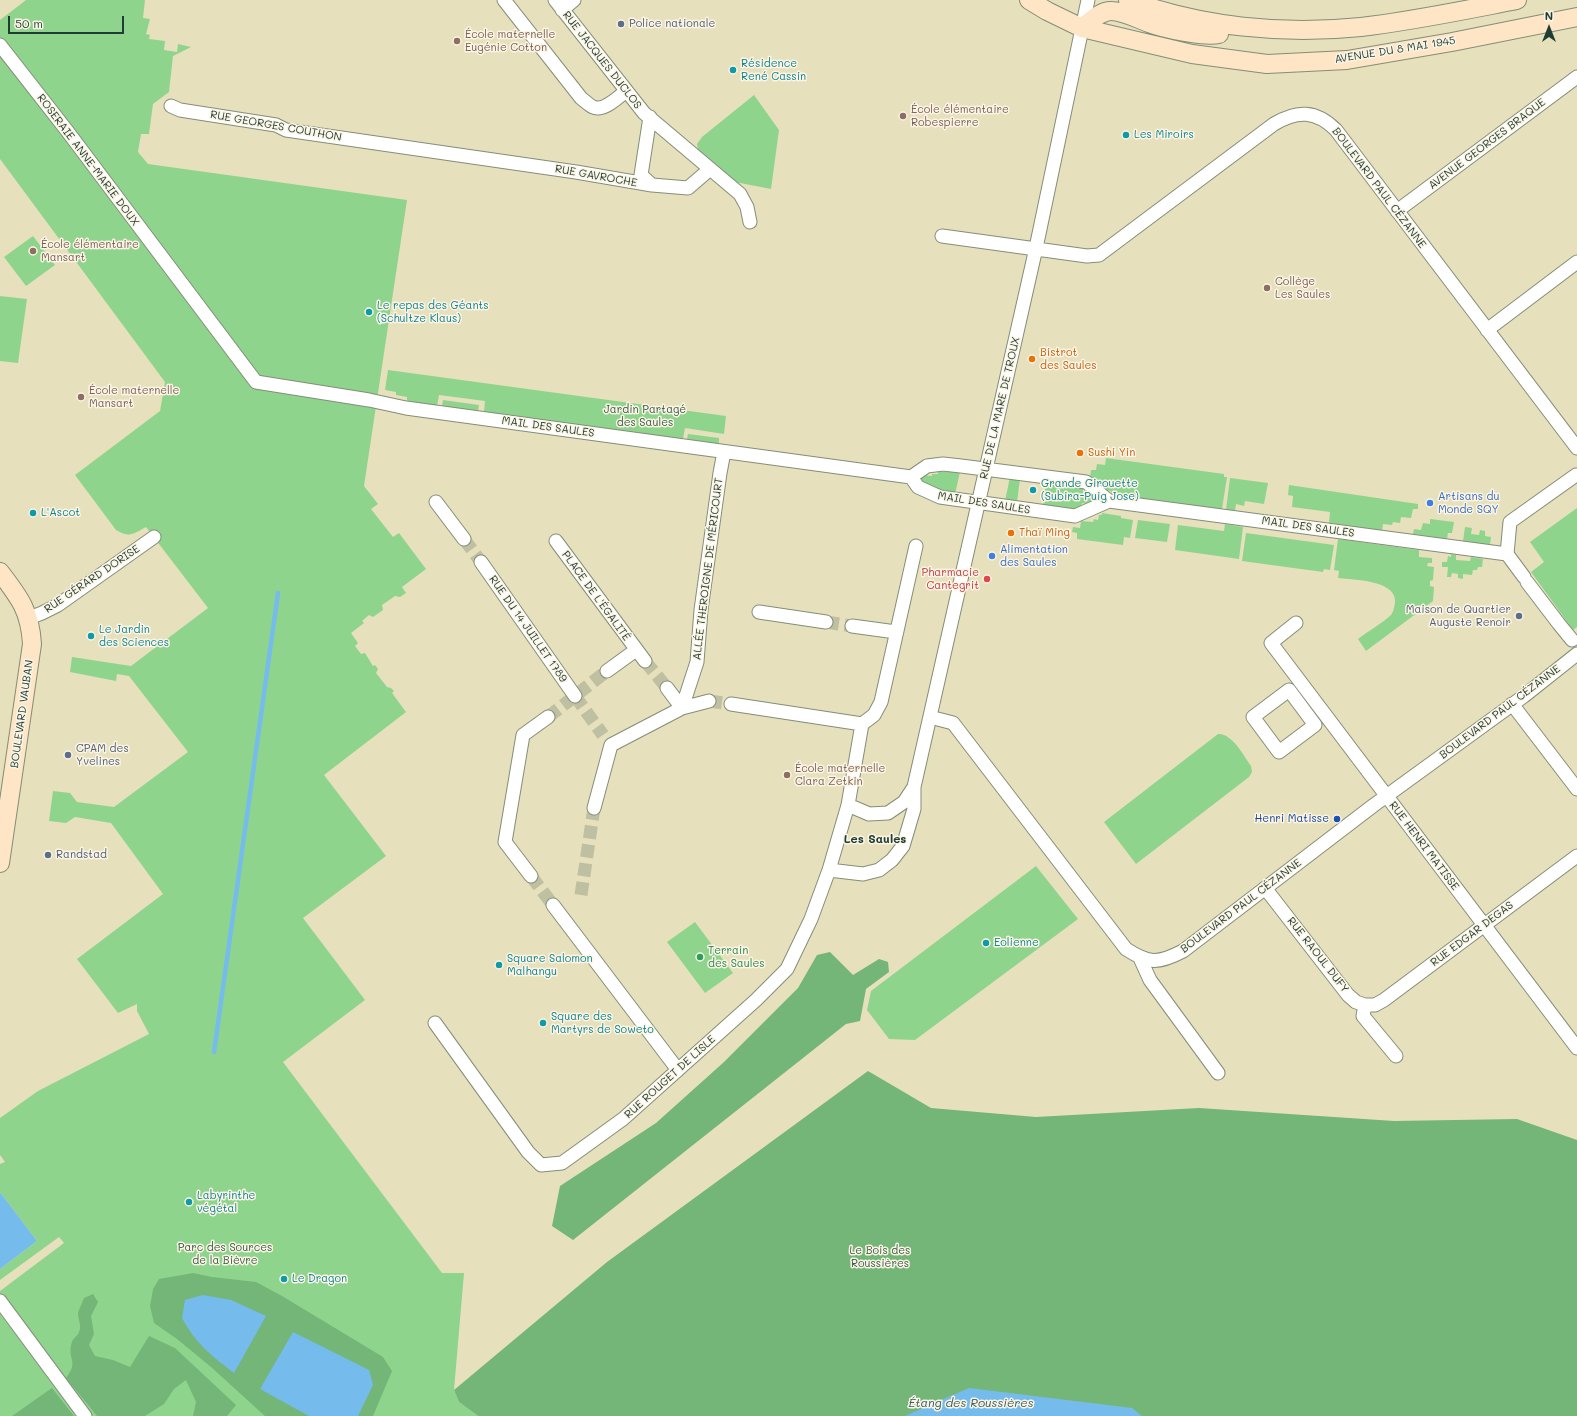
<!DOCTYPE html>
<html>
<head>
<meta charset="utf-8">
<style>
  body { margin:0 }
  #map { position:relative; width:1577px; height:1416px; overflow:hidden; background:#e7e0bc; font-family:Mali,sans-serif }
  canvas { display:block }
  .north { position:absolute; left:1529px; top:8px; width:40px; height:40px; -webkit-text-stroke:3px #fcf5e5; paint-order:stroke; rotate:0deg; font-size:11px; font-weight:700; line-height:16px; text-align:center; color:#1f3d34 }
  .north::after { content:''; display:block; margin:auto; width:14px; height:18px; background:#1f3d34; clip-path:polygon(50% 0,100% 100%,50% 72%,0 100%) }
  .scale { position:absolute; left:8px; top:16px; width:116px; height:18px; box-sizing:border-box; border:2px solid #1f3d34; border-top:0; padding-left:5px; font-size:12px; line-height:14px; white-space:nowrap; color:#1f3d34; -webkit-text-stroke:3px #fcf5e5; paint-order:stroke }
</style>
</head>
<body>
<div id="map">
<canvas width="1577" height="1416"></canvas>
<div class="north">N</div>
<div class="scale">50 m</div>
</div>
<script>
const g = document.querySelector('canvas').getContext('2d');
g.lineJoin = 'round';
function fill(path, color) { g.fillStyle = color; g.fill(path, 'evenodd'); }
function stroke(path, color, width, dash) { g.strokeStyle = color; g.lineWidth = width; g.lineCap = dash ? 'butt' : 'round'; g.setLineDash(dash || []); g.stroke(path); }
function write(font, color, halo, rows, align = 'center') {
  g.font = font + ' Mali,sans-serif'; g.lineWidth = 3; g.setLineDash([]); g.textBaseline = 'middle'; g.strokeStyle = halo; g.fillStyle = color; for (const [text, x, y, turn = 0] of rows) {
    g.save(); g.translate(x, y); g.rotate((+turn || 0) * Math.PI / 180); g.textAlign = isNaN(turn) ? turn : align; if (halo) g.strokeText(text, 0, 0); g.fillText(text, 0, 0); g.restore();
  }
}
const green = new Path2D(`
  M26,0H145L143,18L150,19L146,34L150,35L149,39L165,41L164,50L177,52L178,44L191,47L173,56L169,92L153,104L149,134H141L138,152L148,164L407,200L364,486L378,504L371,509L393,537L399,533L426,569L402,587L406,593L400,597L395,596L382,605L383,610L373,617L369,615L362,621L364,623L351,633L358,643L355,646L361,654L365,653L373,666L375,665L378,669L376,673L387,687L391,688L394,691L392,693L406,712L324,775L386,856L303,918L365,1000L283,1062L442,1273H464L454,1390L459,1402L478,1416H0V1291L64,1243L59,1237L0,1280V1269L37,1241L0,1192V1164L5,1162L0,1155V1118L38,1091L149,1034L137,1011V1004L118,1013L77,959L163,894L111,823L75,817L66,823L49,821L53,791L70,793L77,802L114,807L188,752L129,676L117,674L116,681L70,672L72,657L131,666L208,608L146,527C133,534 130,538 116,530L75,475L160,411L165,382L0,159V20Z
  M754,95L779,130L771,189L735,182L698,150L697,144L702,137Z
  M33,236L55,265L26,286L4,257Z
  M0,296L27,299L18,363L0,361Z
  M388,370L726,416L724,434L685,428L683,439L484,412L485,401L439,395L437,406L407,401V397L396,395V392L385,390Z
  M443,400L479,405L478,411L442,406Z
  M688,434L719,438V444L687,439Z
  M1106,458L1224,474V477H1227L1222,509L1122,496V494L1111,493V491L1104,490L1105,485L1095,482V479L1090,478L1091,470H1096L1097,464L1105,465Z
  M946,470L960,472L955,494L932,489V486L919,482L920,475L932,476V474H938V471L946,472Z
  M1010,477L1020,479L1017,502L1005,501Z
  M1230,478L1268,483L1264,504L1245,501L1244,506L1236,504L1235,511L1226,510Z
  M1046,482L1083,488V492L1088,493V497L1092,498L1090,505L1082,503L1081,508L1077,507V510L1043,506Z
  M1289,485L1418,504V509H1413L1411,518L1401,517L1400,523L1393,522L1392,525L1383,524L1382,531L1329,523L1330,512L1292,507L1293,496L1288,495Z
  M1577,508V627L1573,630L1531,572L1544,562L1530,542Z
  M1102,513L1121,516V518L1133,520L1130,538L1124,537L1123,545L1077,539V533L1072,532L1073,527L1080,528L1081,521L1093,522L1094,519L1098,520L1099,515H1102Z
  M1430,519L1454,522L1452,533H1448L1447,539L1413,534L1414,529L1421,530L1423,523L1430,524Z
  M1138,520L1170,524L1167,542L1135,538Z
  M1225,524L1243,527L1239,559L1175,550L1178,525L1224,531Z
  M1465,527L1472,528L1471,534L1479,535L1480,530L1485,531V536L1491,537L1490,545L1463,541Z
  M1246,533L1334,545L1330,570L1324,569L1323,572L1242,561Z
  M1338,539L1419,550V557L1432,558V563H1428L1427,566L1434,567L1433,580L1430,581V586L1434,587L1433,601L1366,651L1358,639C1367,632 1384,622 1391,615C1394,611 1395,604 1395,600C1394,580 1354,580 1338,578L1339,571L1334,570Z
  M1451,554L1456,555V560L1470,561L1471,557L1483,559L1482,567H1478L1477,570H1473L1472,575L1463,574V579L1458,578V574L1452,573L1451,577H1447L1448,567H1442V562H1447L1448,556L1451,557Z
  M1218,734C1232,733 1244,756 1251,766L1252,772L1249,777L1136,864L1104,822Z
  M1036,866L1078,919L915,1040L889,1039L867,1010L871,991Z
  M695,922L733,973L705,993L667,942Z`);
const forest = new Path2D(`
  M830,952L853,975L879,959L888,962L889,972L866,989L860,1021L846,1024L573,1240L552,1226L560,1186L656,1123L724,1062L798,988L817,955Z
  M868,1071L931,1108L1036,1117L1199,1108L1394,1121L1517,1119L1577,1140V1416H478L459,1402L454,1390L607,1262Z
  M193,1273L212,1277L256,1282L282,1296L383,1357L392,1371L373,1416H265L211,1367L177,1339L154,1323L150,1306L153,1289L159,1279Z
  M93,1294L98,1302L91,1316L94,1334L89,1345L95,1356L113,1360L130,1367L149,1336L175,1348L236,1405L227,1416H193L196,1402L186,1380L174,1389L164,1404L145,1416H97L66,1378C80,1360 66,1359 72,1342C73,1338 78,1336 79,1332C82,1326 78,1320 78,1313C79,1309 82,1303 84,1298Z
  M52,1388L74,1416H12Z`);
const water = new Path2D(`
  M0,1192L37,1241L0,1269Z
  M203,1295L231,1300L266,1316L234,1373C212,1356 196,1344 182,1318L185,1300Z
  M293,1332L369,1370L373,1385L358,1416H309L260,1389Z
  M969,1388L1132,1408L1142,1416H905Z`);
const stream = new Path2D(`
  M214,1052L278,593`);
const streetTunnel = new Path2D(`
  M464,539L481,562
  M826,622L852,626
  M645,661L667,688
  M575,696L603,735
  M709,701L731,704
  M548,717L607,671
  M531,876L553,905
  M581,895L594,808`);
const street = new Path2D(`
  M504,0L581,98C585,101 589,105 593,107C603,112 619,97 626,91
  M555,0L644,113L740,194L747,207L750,222
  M562,10L574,0
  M0,45L68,132L256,382L369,400L406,408L911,477L918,487L940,497L1075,516L1109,501
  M171,106L180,110L276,125L286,130L576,172L652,185L688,188L710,169
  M650,117L641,175L652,185
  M1397,211L1577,77
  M942,236L1087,256L1099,255L1274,124C1297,110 1316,110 1336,130L1577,448
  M1487,330L1577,262
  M911,477L927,466L943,464L961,466L1086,482L1109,501L1507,554
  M436,502L464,539
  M556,541L645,661
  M481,562L575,696
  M1524,577L1507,554L1510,522L1576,475
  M1527,582L1559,624L1572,640
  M759,612L826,622
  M29,618L42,613L58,605L154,537
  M1296,623L1271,643L1577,1048
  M852,626L896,632
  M607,671L636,650
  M667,688L682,708
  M1289,690L1315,725L1279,752L1253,717Z
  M731,704L862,724L874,715L881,702L916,546
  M1512,704L1577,789
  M682,708L697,662L701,610L720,473L724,452
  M930,717L953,723L1126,949C1149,964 1158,964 1183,951L1374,805L1524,696L1577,654
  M848,805L869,814L888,813L904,802L914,787
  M594,808L611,745L682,708L709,701
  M829,870L863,874L879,870L892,860L903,846L914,809V787L1036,248L1088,0
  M531,876L505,842L523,735L548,717
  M1265,888L1348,995L1356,1002L1365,1005L1363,1016L1396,1056
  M553,905L678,1070
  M1140,958L1150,980L1218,1073
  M1365,1005H1375L1384,1000L1577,856
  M435,1023L528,1152L541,1165L562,1163L623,1119L756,1000L787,969L811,919L829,870L848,805L862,724
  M0,1301L85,1416`);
const secondary = new Path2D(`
  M1029,0L1047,11L1082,28L1192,54L1267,64L1347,60L1452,42L1577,17
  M1128,0C1202,27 1283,35 1361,27C1413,21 1465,10 1517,0
  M1082,28C1091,21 1100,11 1111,11C1123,11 1138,19 1149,23C1165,29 1204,37 1219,34
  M0,572C20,598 30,611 32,644L0,863`);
const markers = [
  [621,24,4,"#5c6f8a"],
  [457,41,4,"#8d6e63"],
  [733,70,4,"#0f9aa8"],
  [903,116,4,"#8d6e63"],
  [1126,135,4,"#0f9aa8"],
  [33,251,4,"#8d6e63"],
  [1267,288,4,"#8d6e63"],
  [369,312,4,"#0f9aa8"],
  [1032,359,4,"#e8710a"],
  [81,397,4,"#8d6e63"],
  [1080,453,4,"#e8710a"],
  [1033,490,4,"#0f9aa8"],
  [1430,503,4,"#3f7fe0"],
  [33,513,4,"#0f9aa8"],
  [1011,533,4,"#e8710a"],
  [992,556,4,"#3f7fe0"],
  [987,579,4,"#e0444e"],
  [1519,616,4,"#5c6f8a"],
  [91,636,4,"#0f9aa8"],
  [68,755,4,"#5c6f8a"],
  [787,775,4,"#8d6e63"],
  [1337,819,4,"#1a4fb4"],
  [48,855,4,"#5c6f8a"],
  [986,943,4,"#0f9aa8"],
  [700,957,4,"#2e9e5b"],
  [499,965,4,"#0f9aa8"],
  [543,1023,4,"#0f9aa8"],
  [189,1202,4,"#0f9aa8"],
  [284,1279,4,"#0f9aa8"]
];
const serviceNames = [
  ["Police nationale",629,24],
  ["Maison de Quartier",1511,610,"right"],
  ["Auguste Renoir",1511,623,"right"],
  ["CPAM des",76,749],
  ["Yvelines",76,762],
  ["Randstad",56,855]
];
const educationNames = [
  ["École maternelle",465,35],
  ["Eugénie Cotton",465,48],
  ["École élémentaire",911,110],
  ["Robespierre",911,123],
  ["École élémentaire",41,245],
  ["Mansart",41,258],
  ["Collège",1275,282],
  ["Les Saules",1275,295],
  ["École maternelle",89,391],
  ["Mansart",89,404],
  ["École maternelle",795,769],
  ["Clara Zetkin",795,782]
];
const streetNames = [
  ["AVENUE DU 8 MAI 1945",1395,50,-9],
  ["RUE JACQUES DUCLOS",602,60,52],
  ["RUE GEORGES COUTHON",276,126,10],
  ["AVENUE GEORGES BRAQUE",1487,144,-37],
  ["ROSERAIE ANNE-MARIE DOUX",88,160,53],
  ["RUE GAVROCHE",596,176,10],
  ["BOULEVARD PAUL CÉZANNE",1379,188,53],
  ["RUE DE LA MARE DE TROUX",1000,408,-77],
  ["MAIL DES SAULES",548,427,8],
  ["MAIL DES SAULES",984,503,9],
  ["MAIL DES SAULES",1308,527,8],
  ["ALLÉE THEROIGNE DE MÉRICOURT",708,569,-83],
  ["RUE GÉRARD DORISE",92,579,-34],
  ["PLACE DE L'ÉGALITÉ",596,596,54],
  ["RUE DU 14 JUILLET 1789",528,629,55],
  ["BOULEVARD PAUL CÉZANNE",1500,712,-37],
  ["BOULEVARD VAUBAN",22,714,-82],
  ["RUE HENRI MATISSE",1424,846,53],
  ["BOULEVARD PAUL CÉZANNE",1241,906,-37],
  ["RUE EDGAR DEGAS",1472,934,-37],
  ["RUE RAOUL DUFY",1318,955,52],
  ["RUE ROUGET DE LISLE",670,1077,-42]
];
const cultureNames = [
  ["Résidence",741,64],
  ["René Cassin",741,77],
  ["Les Miroirs",1134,135],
  ["Le repas des Géants",377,306],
  ["(Schultze Klaus)",377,319],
  ["Grande Girouette",1041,484],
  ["(Subira-Puig Jose)",1041,497],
  ["L'Ascot",41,513],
  ["Le Jardin",99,630],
  ["des Sciences",99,643],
  ["Eolienne",994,943],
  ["Square Salomon",507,959],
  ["Malhangu",507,972],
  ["Square des",551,1017],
  ["Martyrs de Soweto",551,1030],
  ["Labyrinthe",197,1196],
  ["végétal",197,1209],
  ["Le Dragon",292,1279]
];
const foodNames = [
  ["Bistrot",1040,353],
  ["des Saules",1040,366],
  ["Sushi Yin",1088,453],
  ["Thaï Ming",1019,533]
];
const parkNames = [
  ["Jardin Partagé",645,410],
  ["des Saules",645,423],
  ["Parc des Sources",225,1248],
  ["de la Bièvre",225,1261],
  ["Le Bois des",880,1251],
  ["Roussières",880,1264]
];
const shopNames = [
  ["Artisans du",1438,497],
  ["Monde SQY",1438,510],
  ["Alimentation",1000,550],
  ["des Saules",1000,563]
];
const healthNames = [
  ["Pharmacie",979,573],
  ["Cantegrit",979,586]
];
const transitNames = [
  ["Henri Matisse",1329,819]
];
const leisureNames = [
  ["Terrain",708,951],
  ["des Saules",708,964]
];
const neighbourhoodNames = [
  ["Les Saules",875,839]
];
const waterNames = [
  ["Étang des Roussières",971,1403]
];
fill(green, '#8fd48d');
fill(forest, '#73b678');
fill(water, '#75bcec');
stroke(stream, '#75bcec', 4.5);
stroke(streetTunnel, '#bfbfa1', 13, [13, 6]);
stroke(street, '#838e78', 15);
stroke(secondary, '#838e78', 20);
stroke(street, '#fff', 13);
stroke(secondary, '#fde5c5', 18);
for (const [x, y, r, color] of markers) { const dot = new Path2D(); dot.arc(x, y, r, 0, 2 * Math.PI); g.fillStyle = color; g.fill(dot); stroke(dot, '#fcf5e5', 1.5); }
write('11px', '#4e5e75', '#fcf5e5', serviceNames, 'left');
write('11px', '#785e54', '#fcf5e5', educationNames, 'left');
write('11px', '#1f3d34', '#fcf5e5', streetNames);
write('11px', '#0d838f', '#fcf5e5', cultureNames, 'left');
write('11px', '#c56008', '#fcf5e5', foodNames, 'left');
write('11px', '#355b46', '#fcf5e5', parkNames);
write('11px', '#366cbe', '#fcf5e5', shopNames, 'left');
write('11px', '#be3a42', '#fcf5e5', healthNames, 'right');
write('11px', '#164399', '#fcf5e5', transitNames, 'right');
write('11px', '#27864d', '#fcf5e5', leisureNames, 'left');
write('bold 12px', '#1f3d34', '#fcf5e5', neighbourhoodNames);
write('italic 12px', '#345d62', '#fcf5e5', waterNames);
</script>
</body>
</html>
